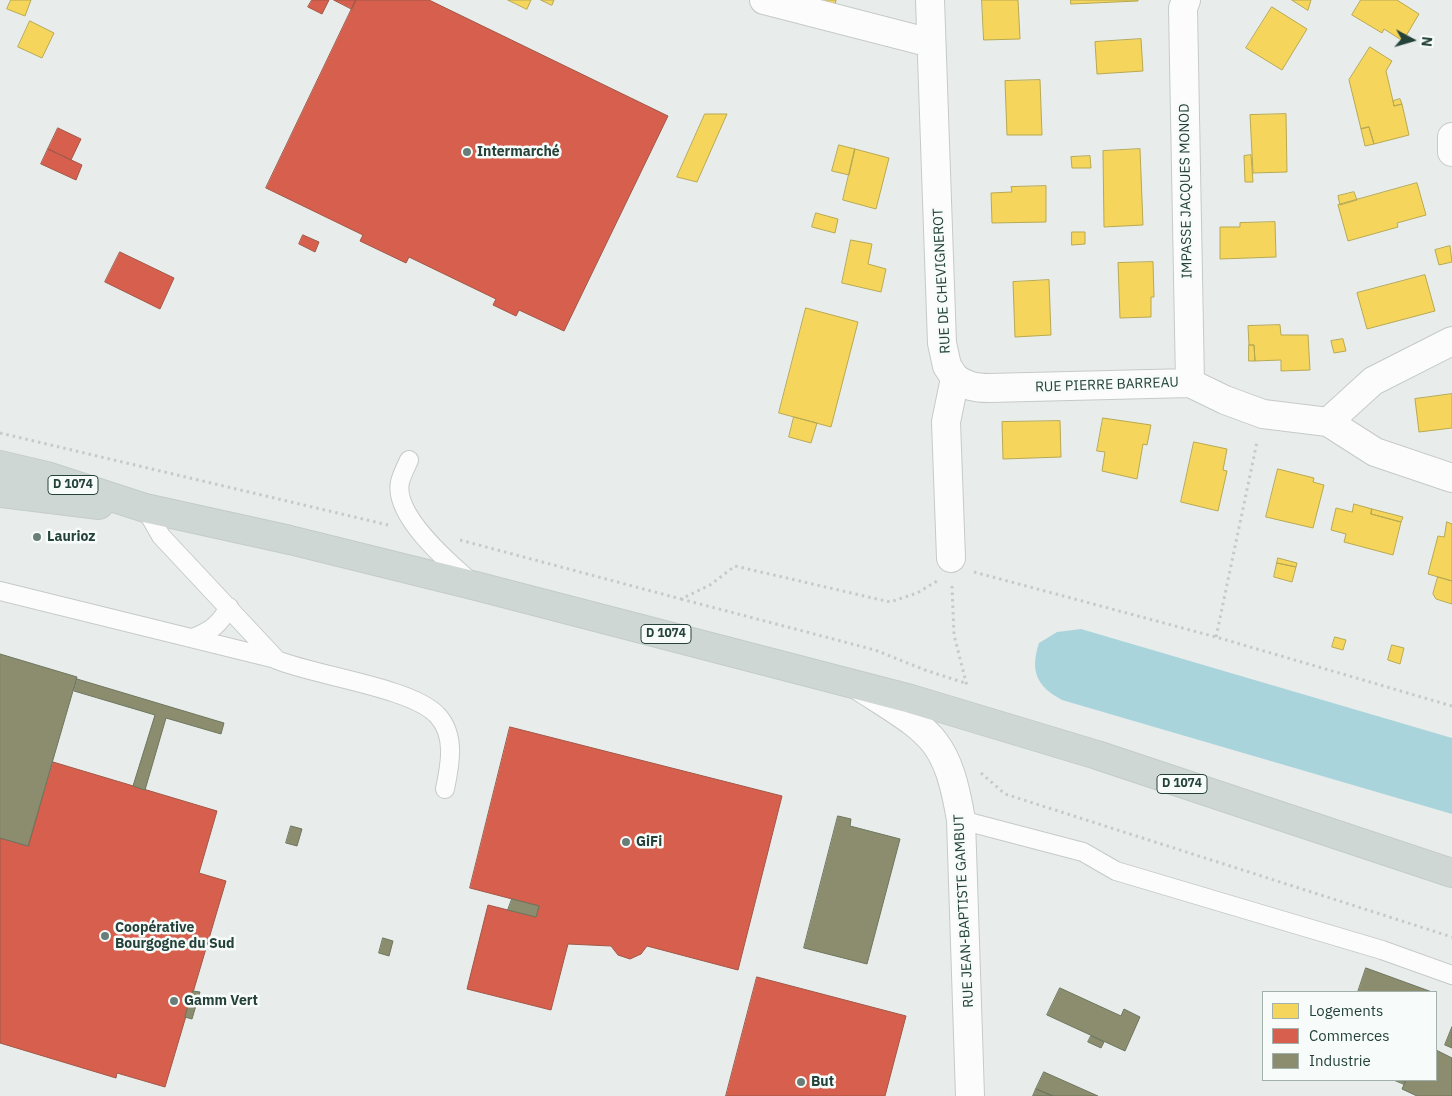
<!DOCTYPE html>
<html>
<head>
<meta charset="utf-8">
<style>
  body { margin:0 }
  #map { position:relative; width:1452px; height:1096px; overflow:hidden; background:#e8edeb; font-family:"IBM Plex Sans",sans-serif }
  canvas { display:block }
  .legend { position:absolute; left:1262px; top:991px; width:175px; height:90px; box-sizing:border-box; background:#f7fbf9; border:1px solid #a3b1ad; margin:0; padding:6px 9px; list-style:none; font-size:15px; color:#24423a }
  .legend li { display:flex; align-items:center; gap:10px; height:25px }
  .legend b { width:25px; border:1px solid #a3b1ad }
  .north { position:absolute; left:1387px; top:15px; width:50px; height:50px; -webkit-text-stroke:4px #f7fbf9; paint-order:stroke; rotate:96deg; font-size:14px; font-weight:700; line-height:20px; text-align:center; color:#24423a }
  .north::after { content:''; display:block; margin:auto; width:18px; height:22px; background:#24423a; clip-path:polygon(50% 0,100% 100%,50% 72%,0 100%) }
</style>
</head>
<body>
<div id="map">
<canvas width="1452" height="1096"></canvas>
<ul class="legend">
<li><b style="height:14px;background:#f6d55c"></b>Logements</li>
<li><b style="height:14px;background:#d6604d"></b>Commerces</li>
<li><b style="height:14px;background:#8c8c6e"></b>Industrie</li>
</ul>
<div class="north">N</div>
</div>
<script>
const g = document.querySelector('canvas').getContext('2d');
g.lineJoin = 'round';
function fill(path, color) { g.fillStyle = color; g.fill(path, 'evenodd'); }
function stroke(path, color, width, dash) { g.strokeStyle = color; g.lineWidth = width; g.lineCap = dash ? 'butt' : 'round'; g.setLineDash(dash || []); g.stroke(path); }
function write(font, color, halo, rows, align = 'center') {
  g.font = font + ' "IBM Plex Sans",sans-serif'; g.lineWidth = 5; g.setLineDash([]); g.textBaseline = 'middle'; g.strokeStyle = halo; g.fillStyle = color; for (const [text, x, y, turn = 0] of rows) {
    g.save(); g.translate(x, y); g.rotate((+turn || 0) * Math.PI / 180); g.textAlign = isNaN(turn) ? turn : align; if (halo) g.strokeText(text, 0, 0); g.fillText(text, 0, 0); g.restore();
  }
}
const water = new Path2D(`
  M1081,629L1452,738V814L1062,700C1036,686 1030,671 1039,643L1057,632Z`);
const homes = new Path2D(`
  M11,0H31L25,16L7,9Z
  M508,0H531L527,9Z
  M541,0H554L552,5Z
  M815,0H836L835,5Z
  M982,0H1018L1020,39L984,40Z
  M1071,0H1138V1L1071,4Z
  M1292,0H1311L1308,10Z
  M1361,0H1397L1419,14L1403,41L1384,29L1382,33L1352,15Z
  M1272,7L1307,29L1282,70L1246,48Z
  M30,21L54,33L42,58L18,47Z
  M1141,39L1143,71L1097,74L1095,42Z
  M1370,47L1392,61L1386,71L1393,101L1394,106L1402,104L1409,135L1374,144L1369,127L1361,129L1349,80Z
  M1040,80L1042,135H1007L1005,81Z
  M1400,99L1402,104L1394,106L1393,101Z
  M705,114H727L697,182L677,177Z
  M1286,114L1287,172L1253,173L1250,115Z
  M1369,127L1374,144L1365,146L1361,129Z
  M839,145L855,149L849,175L832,171Z
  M855,149L889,158L876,209L843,200Z
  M1140,149L1143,225L1104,227L1103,151Z
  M1251,155L1253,182H1245L1244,156Z
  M1090,156L1091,168H1072L1071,157Z
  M1417,183L1426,215L1397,223L1398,227L1348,241L1338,205Z
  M1046,186V222L992,223L991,193L1012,192L1011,187Z
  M1354,192L1357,200L1340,205L1338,196Z
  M816,213L838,219L835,233L812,227Z
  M1275,222L1276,257L1220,259V227H1240V223Z
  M1072,232H1085V244L1072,245Z
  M851,240L872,244L868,264L886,269L881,292L842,283Z
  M1450,246L1452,262L1439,265L1435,250Z
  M1153,262L1154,297H1151V317L1120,318L1118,263Z
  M1425,275L1435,311L1367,329L1357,293Z
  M1049,280L1051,335L1015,337L1013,282Z
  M806,308L858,322L831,427L779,413Z
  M1280,325L1281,335H1308L1310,370L1281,371V360L1255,361L1254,345H1249L1248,326Z
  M1343,339L1346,351L1334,353L1331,341Z
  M1249,345H1254L1255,361H1249Z
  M1452,394V428L1419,432L1415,399Z
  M794,417L817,423L811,443L789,437Z
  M1103,418L1151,425L1147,445L1143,444L1137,479L1102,471L1105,452L1097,451Z
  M1060,421L1061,457L1003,459L1002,422Z
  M1194,442L1227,449L1223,470L1227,471L1218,511L1181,502Z
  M1278,469L1314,478L1313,482L1324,485L1313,528L1266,517Z
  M1354,504L1372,509L1371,514L1401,522L1393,555L1344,542L1346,534L1331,530L1336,508L1352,512Z
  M1372,509L1403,517L1401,522L1371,514Z
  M1447,522L1452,524V581L1428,574L1438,536L1444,537Z
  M1278,558L1297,563L1296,567L1277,563Z
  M1277,563L1296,567L1292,582L1274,577Z
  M1438,577L1452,581V604L1436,599L1433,594Z
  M1335,637L1346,640L1343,650L1332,647Z
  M1392,645L1404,648L1400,664L1388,660Z`);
const shops = new Path2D(`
  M312,0H329L322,14L308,7Z
  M334,0H356L352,9Z
  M356,0H429L668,116L564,331L519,310L516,316L493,305L496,299L409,257L406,263L360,241L363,235L266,188Z
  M58,128L81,139L71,160L48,149Z
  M48,149L82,165L76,180L41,164Z
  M303,235L319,242L315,252L299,244Z
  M120,252L174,278L160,309L105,282Z
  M510,727L782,796L738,970L647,946L641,954L630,959L618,955L611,946L568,944L551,1010L467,989L488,905L536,917L539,906L470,888Z
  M53,762L217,811L199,873L226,881L165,1087L117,1073L116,1078L0,1043V838L28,846Z
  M757,977L906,1016L885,1096H726Z`);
const industry = new Path2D(`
  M0,654L77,677L28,846L0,838Z
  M77,679L224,723L221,734L166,718L145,790L133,786L155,715L74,691Z
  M838,816L851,819L850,826L900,839L867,964L804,948Z
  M291,826L302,829L297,846L286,843Z
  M512,899L539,906L536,917L508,910Z
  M383,938L393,941L389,956L379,953Z
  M1366,968L1432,992H1358Z
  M1060,988L1121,1016L1124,1009L1140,1017L1125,1051L1047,1015Z
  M193,991L200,992L192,1019L185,1017Z
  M1452,1027V1048L1445,1045Z
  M1091,1036L1104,1042L1101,1048L1088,1042Z
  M1436,1050L1452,1058V1096H1417L1402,1089L1406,1080H1436Z
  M1044,1072L1098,1096H1053L1036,1089Z
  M1394,1080H1406L1404,1084Z
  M1036,1089L1053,1096H1033Z`);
const path = new Path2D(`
  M0,433L388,525
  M460,540L681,599L710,585L735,566L890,602L917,593L937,581
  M974,572L1216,637L1452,706
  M952,586L954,635L967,686
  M681,599L875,650L925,670L965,683
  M1216,637L1257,442
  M981,773L1005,794L1452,937`);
const service = new Path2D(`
  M409,460C406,467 402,474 400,482C393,515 448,562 470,581
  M145,508L161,536L277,660C316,676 414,688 438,716C456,736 450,765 445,789
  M0,591L276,659
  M193,638C211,631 220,624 229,607
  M961,820L1083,852L1116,871L1382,950L1452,975`);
const minor = new Path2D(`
  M764,0L931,43
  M930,0L942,343L947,366L955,378L946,422L951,558
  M1186,0L1183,8L1190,383
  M1452,137V152
  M955,378C966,386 975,388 989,388L1190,383L1225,400L1263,414L1328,422L1375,452L1452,478
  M1328,422L1373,381L1452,341
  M862,688C930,732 947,736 961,820L970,1096`);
const primary = new Path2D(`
  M0,465L47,476L145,508L290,540L476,586L911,699L1097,755L1452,873
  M0,493L99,505`);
const markers = [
  [467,152,5,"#697e78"],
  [37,537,5,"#697e78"],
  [626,842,5,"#697e78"],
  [105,936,5,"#697e78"],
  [174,1001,5,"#697e78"],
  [801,1082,5,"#697e78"]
];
const shields = [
  [73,485,50],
  [666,634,50],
  [1182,784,50]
];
const shieldNames = [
  ["D 1074",73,485],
  ["D 1074",666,634],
  ["D 1074",1182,784]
];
const poiNames = [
  ["Intermarché",477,152],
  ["Laurioz",47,537],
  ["GiFi",636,842],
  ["Coopérative",115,928],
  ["Bourgogne du Sud",115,944],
  ["Gamm Vert",184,1001],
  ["But",811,1082]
];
const streetNames = [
  ["IMPASSE JACQUES MONOD",1186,191,-91],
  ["RUE DE CHEVIGNEROT",942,281,-93],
  ["RUE PIERRE BARREAU",1107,385,-2],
  ["RUE JEAN-BAPTISTE GAMBUT",964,911,-93]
];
fill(water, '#a9d4db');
fill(homes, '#f6d55c');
stroke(homes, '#b7a952', 1);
fill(shops, '#d6604d');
stroke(shops, '#a15747', 1);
fill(industry, '#8c8c6e');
stroke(industry, '#6d765e', 1);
stroke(service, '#c5cac8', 20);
stroke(minor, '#c5cac8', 30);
stroke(primary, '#c3ccc9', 30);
stroke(path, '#c3ccca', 3, [2.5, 4]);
stroke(service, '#fcfcfc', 18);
stroke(minor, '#fcfcfc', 28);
stroke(primary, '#cfd7d5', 28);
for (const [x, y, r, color] of markers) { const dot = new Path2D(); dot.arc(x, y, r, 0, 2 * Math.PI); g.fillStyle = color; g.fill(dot); stroke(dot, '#f7fbf9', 2); }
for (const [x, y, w] of shields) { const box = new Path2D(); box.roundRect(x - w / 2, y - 9.5, w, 19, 4); g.fillStyle = '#f7fbf9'; g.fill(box); stroke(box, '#24423a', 1); }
write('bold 12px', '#24423a', null, shieldNames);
write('bold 14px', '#24423a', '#f7fbf9', poiNames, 'left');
write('14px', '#24423a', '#f7fbf9', streetNames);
</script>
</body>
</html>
